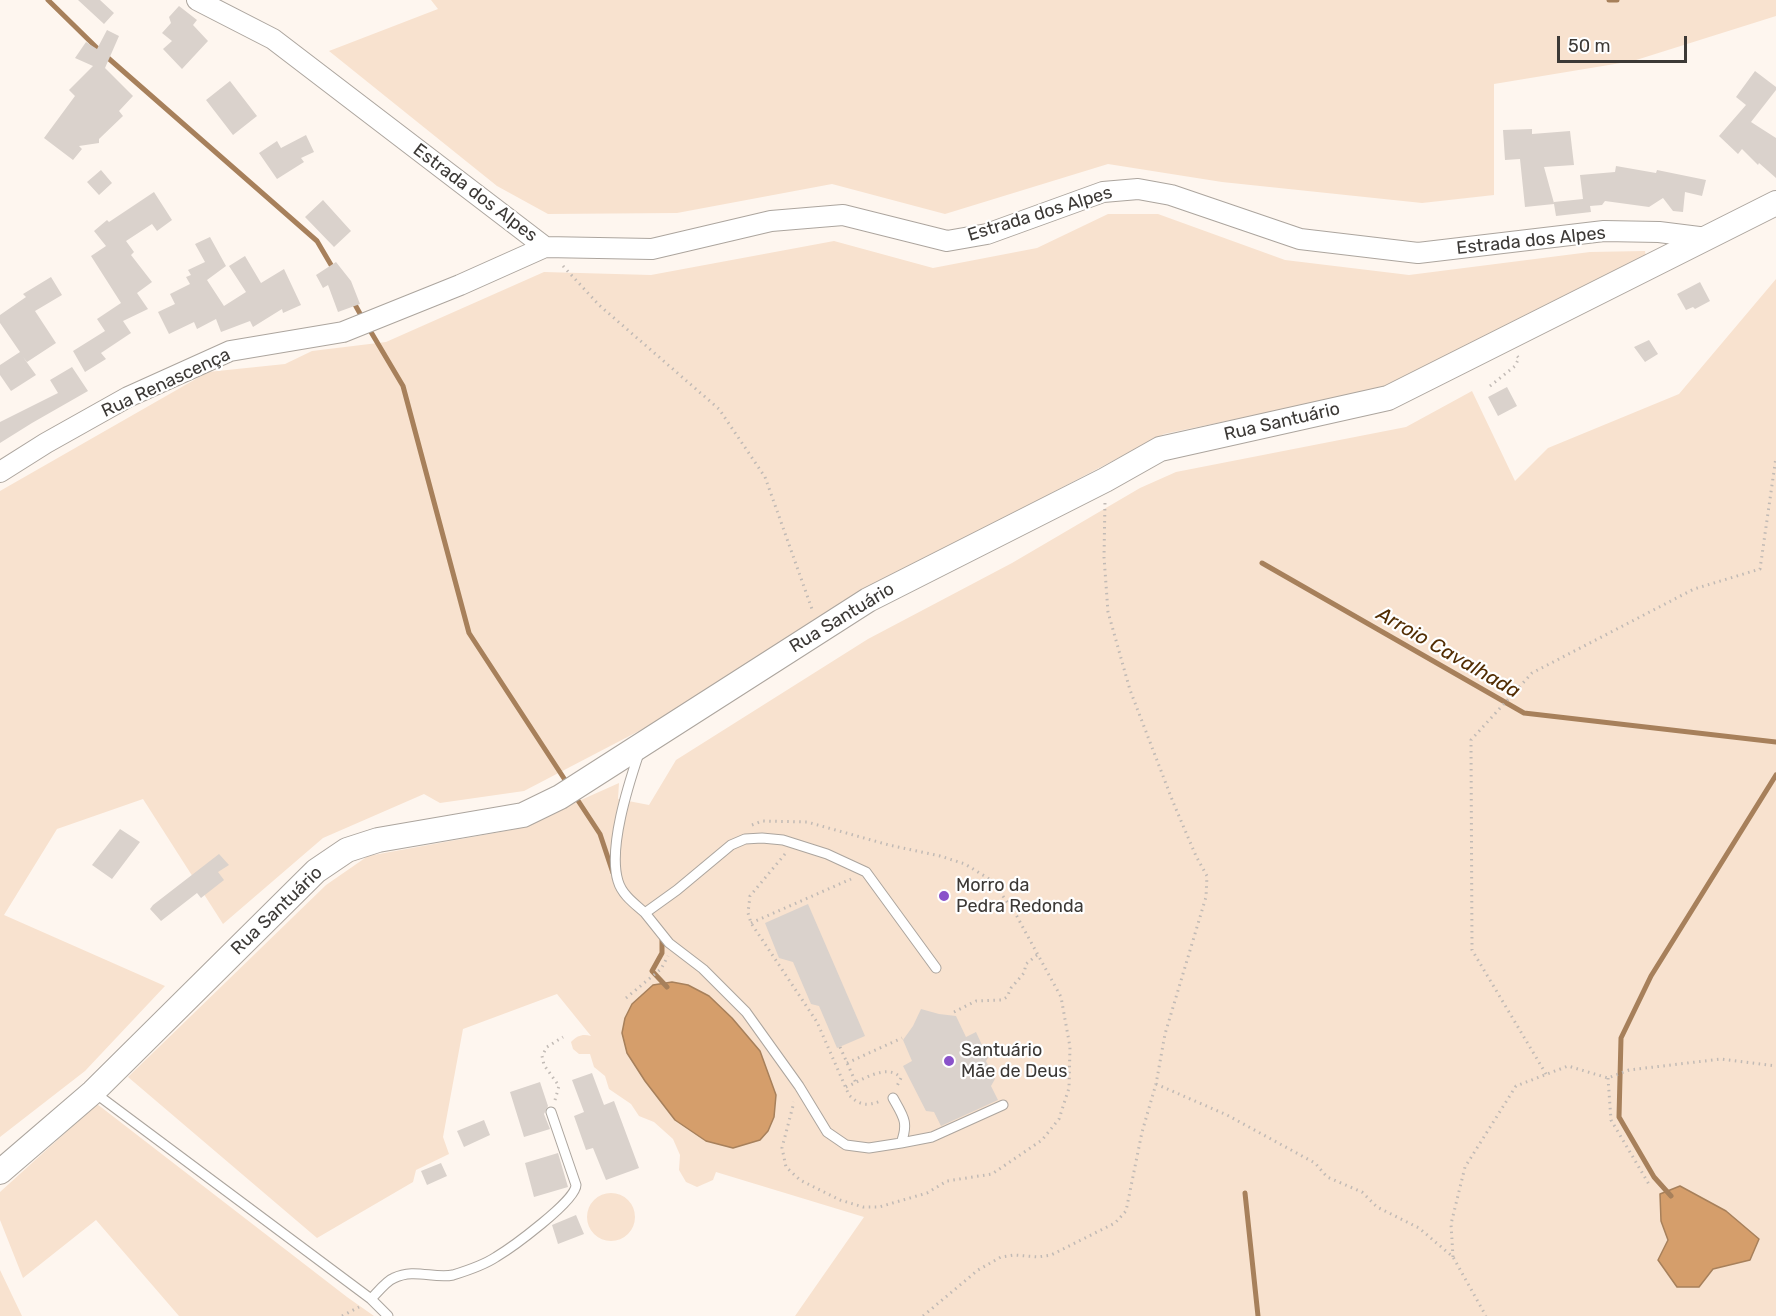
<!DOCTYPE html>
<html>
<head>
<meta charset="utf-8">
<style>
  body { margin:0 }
  #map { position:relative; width:1776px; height:1316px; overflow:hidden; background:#fef6ef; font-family:Rubik,sans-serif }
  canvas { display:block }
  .scale { position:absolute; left:1557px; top:36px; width:130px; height:27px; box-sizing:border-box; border:3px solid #3c3936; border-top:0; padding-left:8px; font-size:18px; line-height:21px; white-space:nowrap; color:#3c3936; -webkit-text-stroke:4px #fff; paint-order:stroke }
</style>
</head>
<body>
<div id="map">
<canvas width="1776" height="1316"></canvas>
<div class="scale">50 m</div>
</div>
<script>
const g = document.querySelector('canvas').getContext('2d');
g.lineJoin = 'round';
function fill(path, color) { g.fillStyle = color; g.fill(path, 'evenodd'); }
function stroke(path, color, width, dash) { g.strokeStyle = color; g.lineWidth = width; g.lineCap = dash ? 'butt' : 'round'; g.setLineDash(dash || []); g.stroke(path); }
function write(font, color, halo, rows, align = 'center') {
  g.font = font + ' Rubik,sans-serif'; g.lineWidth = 4.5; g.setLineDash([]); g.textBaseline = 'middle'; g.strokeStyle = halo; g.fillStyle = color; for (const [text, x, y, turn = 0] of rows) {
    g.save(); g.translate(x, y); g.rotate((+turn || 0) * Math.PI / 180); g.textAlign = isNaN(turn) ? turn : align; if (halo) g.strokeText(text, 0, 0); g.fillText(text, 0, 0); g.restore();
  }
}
const green = new Path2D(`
  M431,0H1776V16L1633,61L1494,84V195L1422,203L1222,182L1108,164L945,214L832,184L677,213L548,214L497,186L329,51L438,9Z
  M1108,214H1158L1285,260L1409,275L1590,252L1645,251L1646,257L1386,388L1164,434L843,602L660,720L524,791L440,803L424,794L323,838L223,924L143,799L57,829L4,915L165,986L85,1071L0,1137V491L208,372L285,364L312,351L386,342L544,272L651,275L834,241L933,268L1037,248Z
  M1776,279V1316H795L864,1217L716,1172L713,1180L697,1187L686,1182L679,1170L680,1155L673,1139L654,1122L639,1116L631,1104L609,1089L605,1076L594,1067L590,1054H579L573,1049L571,1042C578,1035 583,1034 591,1036L557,994L463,1029L443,1137L449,1154L416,1170L413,1182L317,1238L128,1077L326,885L368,856L516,829L619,783L618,799L649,805L676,760L868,639L1012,563L1140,488L1176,472L1406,427L1472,391L1515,481L1548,448L1679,394Z
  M97,1104L347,1297L374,1316H179L96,1220L23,1278L0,1220V1192Z
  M587 1217a24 24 0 1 1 48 0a24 24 0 1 1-48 0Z
  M0,1270L22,1316H0Z`);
const water = new Path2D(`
  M672,982L688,985L709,996L732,1018L760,1051L776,1095L774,1117L768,1131L760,1140L733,1148L706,1141L675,1120L645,1081L627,1053L622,1033L625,1018L632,1004L653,985Z
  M1680,1186L1726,1211L1759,1239L1750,1260L1713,1269L1699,1287H1677L1658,1260L1668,1240L1661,1221L1660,1194Z`);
const stream = new Path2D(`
  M48,0L99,50L317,241L334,270
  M1609,0H1617
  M353,301L363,319
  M368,327L403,386L469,633L569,786
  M1262,563L1524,713L1776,742
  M575,796L600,834L613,873
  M662,935V953L652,971L667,987
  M1245,1193L1258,1316
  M1671,1196L1654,1177L1619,1117L1621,1038L1651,976L1776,775`);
const building = new Path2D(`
  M78,0H100L114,13L104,24Z
  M179,6L197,20L193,25L208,41L182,69L163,49L172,41L162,33L171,23L169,17Z
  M107,30L119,36L105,68L133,96L119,111L123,116L99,139V143L79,146L82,149L73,160L44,138L75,96L69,90L93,66L75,58L86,42L97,49Z
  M1755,71L1776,87V90L1751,122L1776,138V178L1759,163L1758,165L1742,149L1738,154L1719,136L1746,105L1736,97Z
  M230,81L257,116L233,135L206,100Z
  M1532,129V134L1570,131L1574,165L1544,167L1554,203V202L1583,199L1580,175L1615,172L1616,166L1656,173L1657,170L1706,180L1702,196L1685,192L1683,212L1673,211L1663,198L1649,207L1605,201L1602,205L1590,206L1591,212L1556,216L1554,204L1525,207L1520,159L1505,160L1503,130Z
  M306,135L314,152L301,158L304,162L277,179L259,153L277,141L281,148Z
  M101,170L112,183L99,195L87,182Z
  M154,192L172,220L157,231L152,224L126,241L134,252L131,255L152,282L137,293L148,309L123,321L131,333L101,353L106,359L85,372L73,351L105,331L97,319L121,303L91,256L106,246L94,231L107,220L109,222Z
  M323,200L351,231L334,247L305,217Z
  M210,237L226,266L207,280L224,306L246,292L229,266L245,256L261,283L284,269L301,305L283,313L282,309L253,327L250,321L221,332L216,319L197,329L194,322L169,334L158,312L175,304L170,294L190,284L186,277L191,275L188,270L205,262L195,244Z
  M336,262L351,281L360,304L338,312L328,285L323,288L316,275Z
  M51,277L62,295L35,311L56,343L27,362L23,357L36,375L11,391L0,375V365L20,352L0,323V315L26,297L23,294Z
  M1700,282L1710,301L1695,309L1693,307L1686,310L1677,294Z
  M1649,340L1658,354L1645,362L1634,347Z
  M72,367L88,391L32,423L0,443V422L58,393L50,380Z
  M1507,387L1517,406L1498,416L1488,397Z
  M120,829L140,842L112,879L92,865Z
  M219,854L229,865L218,872L224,880L201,898L197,893L161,921L150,909L153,905Z
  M808,904L865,1036L837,1048L819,1006L811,1004L793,962L779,958L765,923Z
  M921,1009L939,1014L956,1016L966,1037L976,1032L988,1058L986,1061L995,1079L991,1086L998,1100L941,1126L934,1112L926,1111L903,1066L912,1061L903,1040L913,1026Z
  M592,1073L604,1105L614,1101L639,1168L606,1180L593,1148L586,1150L574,1116L584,1112L572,1080Z
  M540,1082L548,1106L544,1114L550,1129L524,1137L510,1092Z
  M484,1120L490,1135L464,1147L457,1131Z
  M558,1153L568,1187L534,1197L525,1163Z
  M441,1163L447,1176L427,1185L421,1171Z
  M576,1215L584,1234L558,1244L552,1225Z`);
const path = new Path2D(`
  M563,266L599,305L719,409L765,477L813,612
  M1490,386L1515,366L1519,358L1517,356
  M752,825L762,821L807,822L889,845L940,856L965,864L991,880L1014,911L1061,997L1070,1047L1069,1088L1059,1119L1042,1140L992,1174L947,1181L927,1193L879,1207H863L840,1200L800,1180L786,1167L782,1148L794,1102
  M785,854L750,896L748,913L751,923L817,1022L849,1095C860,1106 867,1106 881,1101
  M751,923L851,879
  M626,998L661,969L668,956
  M954,1012L976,1001L1002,1000L1007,997L1011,988L1024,973L1026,964L1037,955
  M840,1047L856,1083
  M847,1063L902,1038
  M1546,1074L1472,950L1471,740L1532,673L1694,589L1760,569L1776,457
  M1608,1078L1611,1120L1650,1186
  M1156,1084L1227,1115L1315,1163L1327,1177L1362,1192L1377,1207L1419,1228L1453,1257L1486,1316
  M846,1087C861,1081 887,1062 901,1078L897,1086
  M555,1100L559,1086L544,1065L542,1056L547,1047L563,1037
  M1453,1257L1451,1224L1465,1167L1516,1086L1568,1066L1608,1078L1629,1070L1721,1059L1776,1066
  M342,1316L359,1307
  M923,1316L978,1270L1001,1257L1014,1255L1038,1257L1051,1255L1115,1223L1126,1211L1142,1132L1156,1084L1165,1034L1206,897L1207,876L1196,856L1173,802L1130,690L1108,612L1104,557L1105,501`);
const service = new Path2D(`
  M639,753C628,786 608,848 618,881C622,895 635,904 645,913L677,890L731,845L745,839L762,838L783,840L827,854L866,872L936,968
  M645,913L669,943L703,969L746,1012L799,1086L827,1132L846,1145L869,1148L901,1143C909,1122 903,1116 893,1098
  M95,1093L371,1299L388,1316
  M901,1143L932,1137L1003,1105
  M371,1299C377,1293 386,1281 394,1278C414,1268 434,1279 453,1275C466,1271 484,1265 496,1257C511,1248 576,1201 576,1185L551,1112`);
const minor = new Path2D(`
  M197,0L273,39L545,247L652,249L771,221L843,215L947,241L987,234L1103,192L1138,189L1171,195L1300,239L1418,253L1604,231L1659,232L1707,238
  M0,472L46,443L128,397L230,351L343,332L460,285L545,247`);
const tertiary = new Path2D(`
  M0,1172L93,1092L316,871L347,850L378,840L523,815L560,797L868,600L1105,480L1160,449L1388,398L1776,203`);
const markers = [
  [944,896,6,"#8952ca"],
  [949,1061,6,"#8952ca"]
];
const streetNames = [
  ["Estrada dos Alpes",475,193,37],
  ["Estrada dos Alpes",1040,214,-17],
  ["Estrada dos Alpes",1531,241,-6],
  ["Rua Renascença",166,383,-25],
  ["Rua Santuário",1282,422,-13],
  ["Rua Santuário",842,618,-31],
  ["Rua Santuário",277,911,-44]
];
const poiNames = [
  ["Morro da",956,886],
  ["Pedra Redonda",956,907],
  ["Santuário",961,1051],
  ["Mãe de Deus",961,1072]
];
const waterNames = [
  ["Arroio Cavalhada",1448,653,30]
];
fill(green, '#f8e2cf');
fill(water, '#d59e6b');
stroke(water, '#a7805b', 1.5);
stroke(stream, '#a7805b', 5);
fill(building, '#dad2cc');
stroke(service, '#aca59e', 11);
stroke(minor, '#aca59e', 22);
stroke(tertiary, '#aca59e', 26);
stroke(path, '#c1bab5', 3, [1.5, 4.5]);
stroke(service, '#fff', 9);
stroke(minor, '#fff', 20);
stroke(tertiary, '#fff', 24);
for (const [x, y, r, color] of markers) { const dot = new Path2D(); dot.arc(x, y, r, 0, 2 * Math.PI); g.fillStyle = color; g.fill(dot); stroke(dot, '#fff', 2); }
write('18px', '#3c3936', '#fff', streetNames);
write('18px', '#3c3936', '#fff', poiNames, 'left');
write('italic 20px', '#522d03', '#fff', waterNames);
</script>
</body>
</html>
